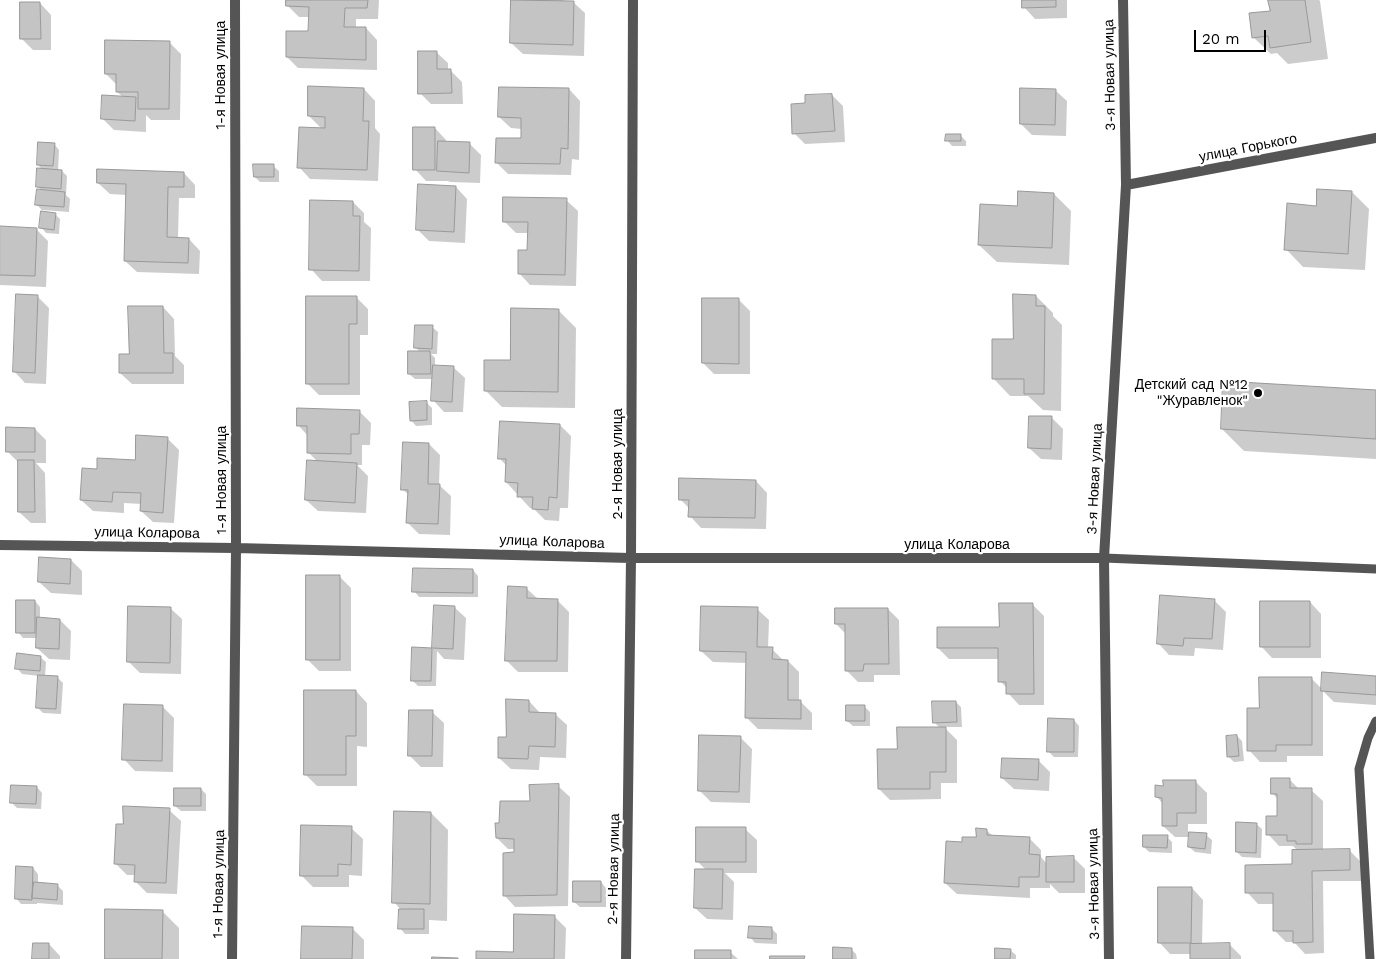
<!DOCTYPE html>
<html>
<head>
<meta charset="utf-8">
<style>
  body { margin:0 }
  #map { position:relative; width:1376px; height:959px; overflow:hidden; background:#fff; font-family:"Work Sans",sans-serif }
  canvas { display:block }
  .scale { position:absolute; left:1194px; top:30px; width:72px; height:22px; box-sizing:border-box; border:2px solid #000; border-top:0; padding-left:6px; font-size:15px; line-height:18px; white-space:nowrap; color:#000; -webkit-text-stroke:4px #fff; paint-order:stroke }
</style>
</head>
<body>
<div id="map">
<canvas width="1376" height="959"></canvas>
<div class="scale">20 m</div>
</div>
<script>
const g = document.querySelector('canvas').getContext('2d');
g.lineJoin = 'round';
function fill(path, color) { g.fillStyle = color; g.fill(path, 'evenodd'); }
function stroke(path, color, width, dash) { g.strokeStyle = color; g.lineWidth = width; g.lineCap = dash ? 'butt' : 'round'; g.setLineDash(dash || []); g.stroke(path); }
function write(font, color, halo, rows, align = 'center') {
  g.font = font + ' "Work Sans",sans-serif'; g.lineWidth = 4.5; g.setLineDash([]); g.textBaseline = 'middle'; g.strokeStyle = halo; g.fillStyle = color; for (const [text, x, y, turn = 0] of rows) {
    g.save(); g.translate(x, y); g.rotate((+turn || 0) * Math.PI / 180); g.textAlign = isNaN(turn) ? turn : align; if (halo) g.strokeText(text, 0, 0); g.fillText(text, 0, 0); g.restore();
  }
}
const shadow = new Path2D(`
  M287,0H379L378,19H356V28H366L377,40V70L298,68L287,57L310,32V17H299L287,5Z
  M512,0H564L563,1L573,2L585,13L584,56L523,54L511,43Z
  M1023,0H1067V18L1035,19L1024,7Z
  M1269,0H1319L1320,1L1328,59L1288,64L1277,53L1271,54L1253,37L1271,12Z
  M40,3L51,15V50H33L21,38Z
  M169,42L181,54L180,120H151L146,115V132L114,130L103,119L123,97L117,92V85L106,74Z
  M436,52L448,63V71H451L462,82L463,104H431L420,93Z
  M364,89L375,101V128L380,134L378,181L310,179L299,167L322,129L309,116Z
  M569,89L580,101L579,160L572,159L571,175L508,174L496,162L522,139V129L511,128L499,117Z
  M1055,90L1067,101L1066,136L1032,135L1021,124Z
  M832,95L843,106L845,142L805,144L794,133L806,104Z
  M435,128L446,140V143H469L481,155L480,183L450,182L448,181H426L415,169Z
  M960,135L966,141V146H952L947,140Z
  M54,144L59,150L58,171H62L67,176L66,195L70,199L69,212L42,210L36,204L42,191L38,187L43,170L38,165Z
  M273,166L279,171V182H260L255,177Z
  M184,173L195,185V198H179L178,239H189L200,251L199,274L137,272L125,261L127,195L110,194L98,183Z
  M456,187L467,199L465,243L429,241L417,229Z
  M1352,192L1369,209L1365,270L1303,267L1286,249L1317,207Z
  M1054,194L1071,211L1069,265L997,262L979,245L1019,207Z
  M566,200L578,211L576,286L530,285L519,273L528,251L529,233H516L504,221Z
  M353,202L364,213V222L371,228L370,281H322L311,269Z
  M55,214L60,219L59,234L46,233L41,227Z
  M0,228L36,229L48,241L46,287L0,285Z
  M1036,296L1053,313V316L1062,325L1061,411L1043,410L1028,396H1010L993,378L1014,341Z
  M38,297L49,308L46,384L25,383L14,371Z
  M357,298L368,309V335H360V395H319L307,383Z
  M739,300L750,311V374H714L703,363Z
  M163,307L174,319L175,356L184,365V384H132L120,373L130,355Z
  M558,310L576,328L575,408L502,407L485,390Z
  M432,327L438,332L437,354H431L435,358V366L453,367L465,378L463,412H444L433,400L434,379H415L409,374L420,352L416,348Z
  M1376,391V459L1244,451L1222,429Z
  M427,403L432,408V425L416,426L411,420Z
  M359,411L371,423L370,445H362V465H357L368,476L366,513L318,511L306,500L318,462L308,452V436L298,425Z
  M1052,418L1063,429L1062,460L1041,459L1029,448Z
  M560,425L571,436L568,508H560L559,521L545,520L533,508H530L506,482L507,466L500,459Z
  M35,429L46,440V463H36L45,473L46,523H31L19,512V463L7,451Z
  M167,438L179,450L174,523L153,522L141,511L142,504L124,503V513L93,511L81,500L98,470L136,462Z
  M429,444L440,455L439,485L451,496L450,535L419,534L408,523L409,495L402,489Z
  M756,481L767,493L766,529L701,528L690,516V509L680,499Z
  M71,560L82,571V595L51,593L39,582Z
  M473,570L478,576V597H419L414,591Z
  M339,576L351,588V671H319L308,660Z
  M526,588L538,599L557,600L569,612L568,672H518L507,661Z
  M1214,600L1226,612L1223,650L1195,648L1194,656L1169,655L1158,643Z
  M35,601L40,607V619L60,620L71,631L70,660L49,659L37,648L38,638H23L18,632Z
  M1310,602L1321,614V658H1272L1261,646Z
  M1033,605L1044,616V705H1019L1008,693V689L1000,681V659H949L938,648L1000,628Z
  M435,606L454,607L466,618L464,660L444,659L437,651L436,686H418L412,680L413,649H433Z
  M170,608L182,619L181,674L140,673L128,661Z
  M757,609L769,620L768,649H772L784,661H788L799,672V701H800L812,713V730L758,729L746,717L747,663L713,662L701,651Z
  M888,609L899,620L900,675H874V682H858L847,671L846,634L836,624Z
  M40,657L46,662L45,677H57L63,683L61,714L43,713L38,708L39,676L22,674L17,668Z
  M1376,677V705L1334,702L1323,691V756H1287V762H1260L1249,750L1311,678L1322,689Z
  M356,691L367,703V747L357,746V786H317L305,774Z
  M529,701L540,713L555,714L567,725L566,758L540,757L539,770L511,769L499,758L507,738Z
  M956,702L961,707L962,727H944L957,740V783H941V799L890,800L879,789L899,750L940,728L934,722Z
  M162,706L174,718L173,772L135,771L124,759Z
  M864,706L870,712V726H853L847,721Z
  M432,712L444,723L443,767H421L409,755Z
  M1074,720L1079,726L1078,757H1054L1048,751Z
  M1237,736L1242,741L1244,761L1234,762L1228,756Z
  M740,737L752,749L750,803L711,802L699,790Z
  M1038,760L1050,772L1049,791L1014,789L1002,778Z
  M1290,780L1300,790H1311L1323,801V851L1349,850L1361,862V881H1323L1324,953L1305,954L1294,942H1286L1275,931L1274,904H1258L1247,892L1293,866L1298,851L1293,846H1279L1268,834L1278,817V799L1272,793Z
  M1195,781L1207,793V824H1188V833L1206,835L1212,840L1211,854L1195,852L1189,847L1190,837H1175L1163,826V804L1157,797L1164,787Z
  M558,786L570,797L568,906L515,907L504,895L516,854V849H508L497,838L501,824Z
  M37,787L42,793L41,809L17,808L11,802Z
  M201,789L206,794V811H181L175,806Z
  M169,810L181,821L177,894L147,893L135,881V875H127L115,863L124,826Z
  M431,813L448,830L447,921L429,920V934H405L400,928V909L394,902Z
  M1256,824L1262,829L1261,858L1242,857L1237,852Z
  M351,828L363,839L362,876L349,875V887H313L301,875Z
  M745,829L757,840V873H725L734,882L733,920L707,919L695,908L706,870L697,861Z
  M986,830L993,836L1029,838L1041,850V857L1047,864L1073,857L1085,869V893H1059L1050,884V888H1030V898L957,894L945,883L964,843L977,838Z
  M1167,837L1172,842V853L1149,852L1144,847Z
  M33,868L38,874V884L58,886L63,891V905L37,903V904H21L16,898Z
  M601,882L606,888V907H580L574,902Z
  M1192,888L1203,900L1202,945L1229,944L1241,956V959H1191V954H1170L1159,942Z
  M162,911L179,928V959H106Z
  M554,916L566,928L565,959H477L514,953Z
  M771,928L777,934V944L755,943L750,937Z
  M353,929L364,940V959H302Z
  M49,944L60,956V959H33Z
  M851,949L856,954L857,959H835Z
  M1010,950L1016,955V959H996Z
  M730,952L738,959H696Z`);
const building = new Path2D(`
  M286,0H368L367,8H345L344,27H366V60L286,57V31H308L309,7L286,6Z
  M511,0L574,1L573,45L510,43Z
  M1022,0H1056V7L1022,8Z
  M1268,0H1305L1311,42L1270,48L1268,36L1252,38L1249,13L1270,11Z
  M20,2H40L41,39H20Z
  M105,40L170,41L169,109H138V92H116V74H105Z
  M418,51H437V69H451L452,93L418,94Z
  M308,86L364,88L363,121H369L367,170L297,168L299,127L325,128V117L308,116Z
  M499,87L569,88L568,149L561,148L560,164L495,163L496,138H521V118L498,117Z
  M1020,88L1056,89L1055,125L1020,124Z
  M832,94L835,131L792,134L791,104L805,103V95Z
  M102,95L136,97L135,121L101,119Z
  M413,127H435V170H413Z
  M946,134H961V141H945Z
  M438,141L470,142L469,173L437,171Z
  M38,142L55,143L53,166L37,165Z
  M253,164H274V177H254Z
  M37,168L62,170L61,189L36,187Z
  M97,169L184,172V187H168L167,237L189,238L188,263L124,261L126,184L97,183Z
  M418,184L456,186L454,232L416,230Z
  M37,189L65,192L64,207L35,205Z
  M1317,189L1352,191L1348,254L1284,250L1287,203L1316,206Z
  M1018,191L1054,193L1052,248L978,245L980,204L1017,206Z
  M503,197L567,198L565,275L518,274V250H527L528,222H503Z
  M310,200L353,201V216H360L359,271L309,270Z
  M41,211L56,213L54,230L39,228Z
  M0,226L37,228L35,276L0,275Z
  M16,294L38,295L35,373L13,372Z
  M1013,294L1036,295V306H1045L1044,394H1024V379H992V339H1013Z
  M306,296H357V324H349V384H306Z
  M702,298H739V364L702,363Z
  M128,306H163L164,353H173V373H119V354H129Z
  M511,308L559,309L558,392L484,391V360H510Z
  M415,325H433L432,349L414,348Z
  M408,351H430L431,374H408Z
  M433,365L454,366L452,402L431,401Z
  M1223,381L1376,390V439L1221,429Z
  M427,401V420L410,421L409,402Z
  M297,408L360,410L359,434H351V454L307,453V426H297Z
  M1029,416H1052L1051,449L1028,448Z
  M500,421L560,424L557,498L549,497L548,510L532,509L533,497H517L518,483L505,482L506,459H498Z
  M6,427L35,428V452H6Z
  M136,435L168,437L163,513L140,511L141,493L113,492L112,502L80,500L82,468L97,469V458L135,460Z
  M403,442L429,443L428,484H440L438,524L406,523L408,490H401Z
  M18,460H34L35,512H18Z
  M307,460L357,463L355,503L305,500Z
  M679,478L756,480L755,518L688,517L689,500H679Z
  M39,557L71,559L70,584L38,582Z
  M413,568L473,569V593L412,592Z
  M306,575H340V660H306Z
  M508,586L527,587V598L558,599L557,661H505Z
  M1160,595L1215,599L1212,639L1184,638L1183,646L1157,644Z
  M16,600H35V633H16Z
  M1260,601H1310V647H1260Z
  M999,603H1033L1034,694H1006V682H998V648H937V627H999Z
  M434,605L455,606L453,649L432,648Z
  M128,606L171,607L170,663L127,662Z
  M701,606L758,607L757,647H773L772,659L788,660V700H801V719L745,718L746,652L700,651Z
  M835,608H888L889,664H864L863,671H845V624H835Z
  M37,617L60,619L59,649L36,648Z
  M412,647L432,648L431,681H411Z
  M17,653L41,656L40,671L15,669Z
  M1322,672L1376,676V695L1321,691Z
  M38,675L58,676L56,709L36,708Z
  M1259,677H1312V745H1276V751H1247V708H1259Z
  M304,690H356V736H346V775H304Z
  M506,699L529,700V712L556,713L555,747L529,746L528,759L498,758V737H506Z
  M932,701H956L957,722L933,723Z
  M124,704L163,705L162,761L122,760Z
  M846,705H865V721H846Z
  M409,710H433L432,756H408Z
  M1048,718L1074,719V752H1047Z
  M897,727H946V772H930V789H878L877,749H897Z
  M699,735L741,736L739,792L698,791Z
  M1237,735L1239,756L1227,757L1226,736Z
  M1002,758L1039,759L1038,780L1001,778Z
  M1271,778H1290V788H1312V844H1296V841H1287V835H1266V816H1277V794H1271Z
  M1163,780H1196V813H1177V826H1162V798L1155,797V785L1163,786Z
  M559,784L557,895L503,896V853L514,852V839L496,838L495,823H499L500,801H530L529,785Z
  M11,785L37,786L36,804L10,803Z
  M174,788H201V806H174Z
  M123,806L170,808L166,883L134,882L135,865L114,864L116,824H123Z
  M394,811L431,812L430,904L392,903Z
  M1236,822L1257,823L1256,853L1236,852Z
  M301,825L352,826L351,865L338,864V876H300Z
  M696,827H746V862H696Z
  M976,828L987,829V835L1030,837L1029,854L1040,855L1039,877H1019V887L944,883L946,841L962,842V837H976Z
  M1189,832L1207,833L1205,849L1188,847Z
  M1143,835H1168L1167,848L1143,847Z
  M1350,849V870L1312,871L1313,942L1293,943V931H1273V893H1245V865L1292,864V850Z
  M1074,856V882H1046V857Z
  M16,866L33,867L32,900L15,899Z
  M695,869H723L722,909L694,908Z
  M573,881H601V902H573Z
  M34,882L58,884L57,900L32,898Z
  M1158,887H1192L1191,943H1158Z
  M105,909L163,910L162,959H105Z
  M399,909H424V929H398Z
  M514,914L555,915L554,959H476V951L513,952Z
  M302,926L353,927L352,959H301Z
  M749,926L772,927V939L748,938Z
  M33,943H49V959H32Z
  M1230,943V959H1190V944Z
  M833,947L852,948V959H833Z
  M995,948L1011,949L1010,959H995Z
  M695,950H731V959H695Z
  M770,956H805L804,959H770Z
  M432,957L458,958V959H432Z`);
const service = new Path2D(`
  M1104,558L1376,569
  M1370,959L1359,769L1368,738L1376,721`);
const minor = new Path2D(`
  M1126,185L1376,138
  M0,545L236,548L631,558H1104
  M232,959L236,548L235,0
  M626,959L631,558L633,0
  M1109,959L1104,558L1126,185L1123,0`);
const markers = [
  [1258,393,5,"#000"]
];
const streetNames = [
  ["1-я Новая улица",221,75,-90],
  ["3-я Новая улица",1110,75,-91],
  ["улица Горького",1248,148,-11],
  ["2-я Новая улица",618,464,-90],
  ["3-я Новая улица",1095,479,-87],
  ["1-я Новая улица",222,480,-90],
  ["улица Коларова",147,533,1],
  ["улица Коларова",552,542,2],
  ["улица Коларова",957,545],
  ["2-я Новая улица",614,869,-89],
  ["1-я Новая улица",219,884,-89],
  ["3-я Новая улица",1094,884,-91]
];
const poiNames = [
  ["Детский сад №12",1248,385],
  ["\"Журавленок\"",1248,401]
];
fill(shadow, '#0003');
fill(building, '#c4c4c4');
stroke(building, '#999', 1);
stroke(service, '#555', 9);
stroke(minor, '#555', 10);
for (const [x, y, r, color] of markers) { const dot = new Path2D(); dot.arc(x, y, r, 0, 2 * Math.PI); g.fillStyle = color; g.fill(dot); stroke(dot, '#fff', 2); }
write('14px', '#000', '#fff', streetNames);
write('14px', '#000', '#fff', poiNames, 'right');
</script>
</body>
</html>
